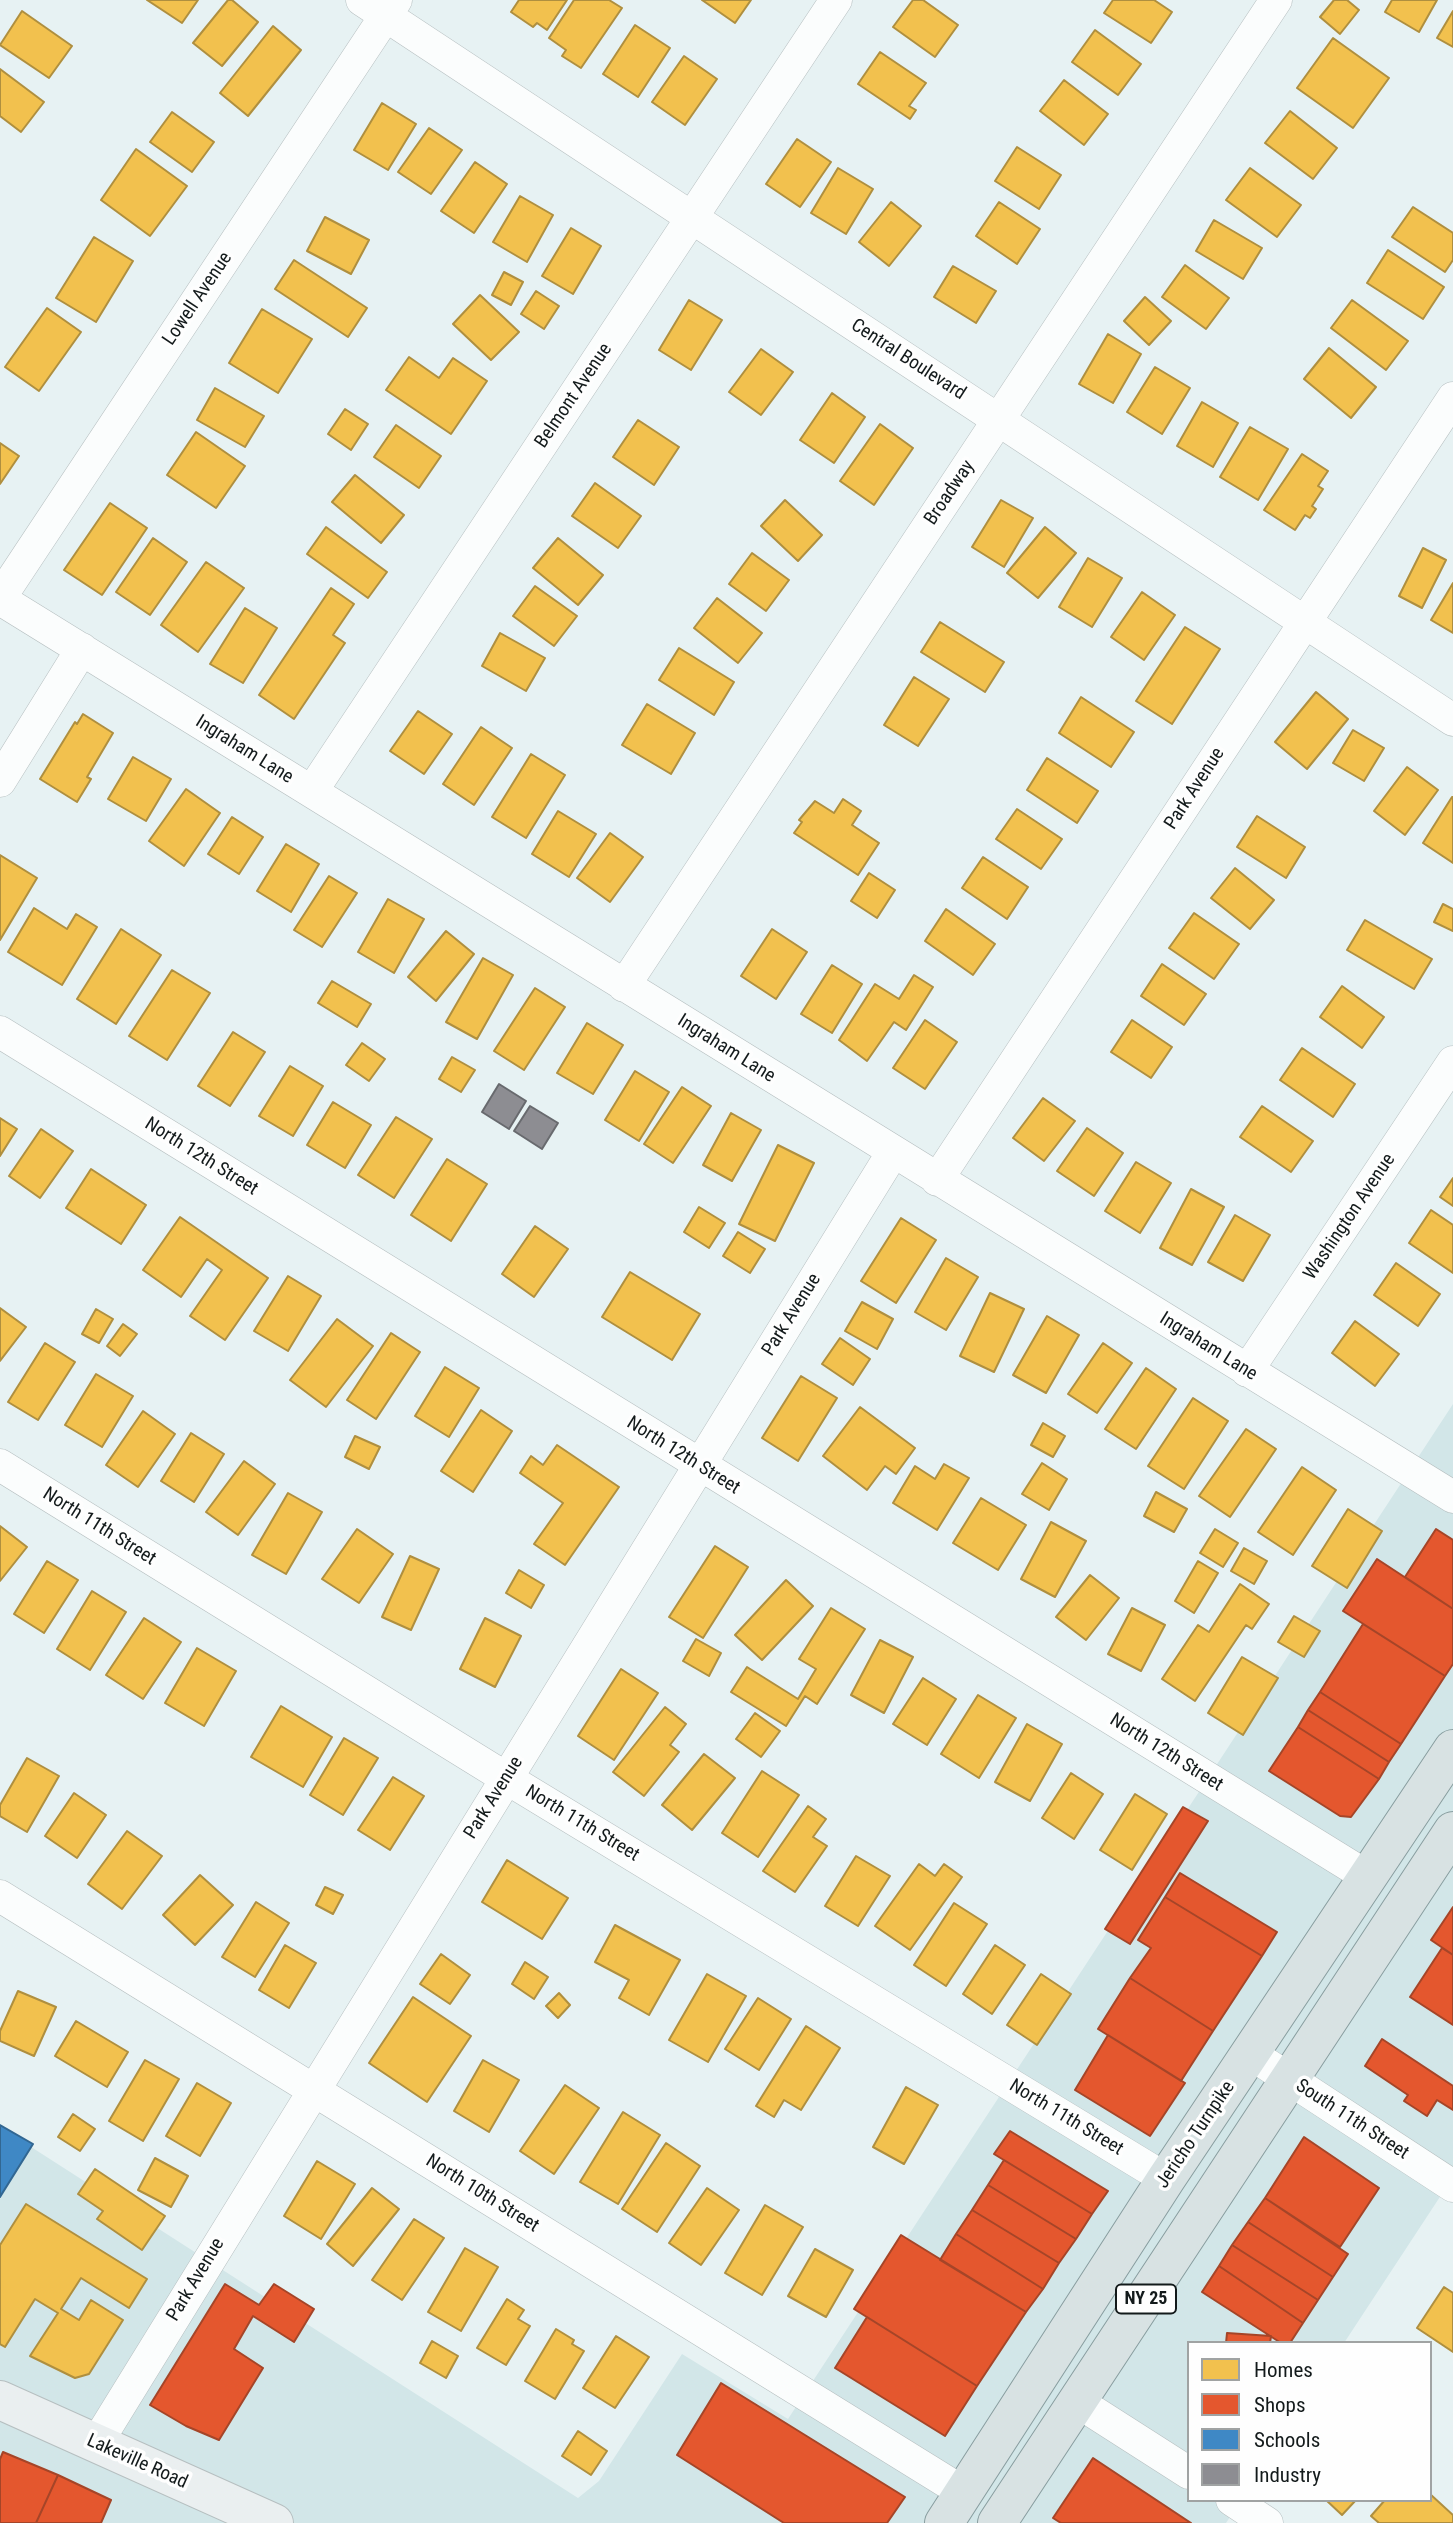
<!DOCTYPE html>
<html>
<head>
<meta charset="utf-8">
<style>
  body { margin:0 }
  #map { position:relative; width:1453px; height:2523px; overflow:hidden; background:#e7f2f3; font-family:"Roboto Condensed",sans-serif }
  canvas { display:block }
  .legend { position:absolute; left:1187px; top:2341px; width:245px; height:161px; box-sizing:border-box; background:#fefefe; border:2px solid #a0a3a3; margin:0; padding:9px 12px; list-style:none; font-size:21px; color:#131a1b }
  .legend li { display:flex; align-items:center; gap:14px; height:35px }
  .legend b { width:35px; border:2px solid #a0a3a3 }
</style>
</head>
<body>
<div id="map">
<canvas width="1453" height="2523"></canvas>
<ul class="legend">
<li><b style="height:19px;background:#f2c14e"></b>Homes</li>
<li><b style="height:19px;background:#e4572e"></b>Shops</li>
<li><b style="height:19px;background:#3f88c5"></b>Schools</li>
<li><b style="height:19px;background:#8d8d92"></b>Industry</li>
</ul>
</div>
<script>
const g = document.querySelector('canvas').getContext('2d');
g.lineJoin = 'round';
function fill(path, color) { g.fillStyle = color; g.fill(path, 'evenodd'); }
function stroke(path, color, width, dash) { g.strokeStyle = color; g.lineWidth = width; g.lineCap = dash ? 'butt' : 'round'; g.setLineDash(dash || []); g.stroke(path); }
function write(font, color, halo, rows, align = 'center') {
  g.font = font + ' "Roboto Condensed",sans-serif'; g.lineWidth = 7; g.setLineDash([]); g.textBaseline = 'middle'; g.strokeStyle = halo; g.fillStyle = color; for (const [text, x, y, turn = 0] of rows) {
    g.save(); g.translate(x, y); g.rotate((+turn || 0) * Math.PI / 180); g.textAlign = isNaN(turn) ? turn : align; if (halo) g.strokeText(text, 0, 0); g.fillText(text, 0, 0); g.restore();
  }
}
const built = new Path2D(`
  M1453,1404V2177L1344,2343H1189V2500H1241L1226,2523H0V2127L578,2498L599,2481L682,2354L788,2419Z`);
const homes = new Path2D(`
  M147,0H198L182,23Z
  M228,0H232L258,22L222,66L193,43Z
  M519,0H567L547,30L537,23L533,27L511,12Z
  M574,0H609L622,8L581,68L562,56L566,50L549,38Z
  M702,0H751L735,23Z
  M913,0H923L958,25L935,57L893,27Z
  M1113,0H1154L1172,12L1151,43L1104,13Z
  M1334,0H1347L1359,10L1340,34L1320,17Z
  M1392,0H1437L1419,32L1385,12Z
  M22,11L72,46L49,78L0,45Z
  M1453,11V47L1437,38Z
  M635,25L670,48L638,97L603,74Z
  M273,26L301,50L248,116L220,93Z
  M1095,30L1141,64L1118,95L1072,62Z
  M1333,38L1389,78L1353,128L1297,88Z
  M880,52L926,83L909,106L916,110L910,119L858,84Z
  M684,56L717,79L685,125L652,102Z
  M0,69L44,102L21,132L0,116Z
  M1064,80L1108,114L1084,145L1040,111Z
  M382,103L416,124L388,170L354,150Z
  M1290,111L1337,148L1313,179L1265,143Z
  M172,112L214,142L192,172L150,142Z
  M429,128L462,150L431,194L398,172Z
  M797,139L831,162L800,207L766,184Z
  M1017,147L1061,175L1039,209L995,181Z
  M136,149L187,186L150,236L101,200Z
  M475,162L507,184L474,233L441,211Z
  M838,168L873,189L846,234L811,213Z
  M1250,168L1301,205L1277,237L1226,200Z
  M520,196L553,215L527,262L493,242Z
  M891,202L921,226L889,266L859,242Z
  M999,202L1040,229L1017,264L976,236Z
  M1413,207L1453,233V260L1445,272L1392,237Z
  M325,217L369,240L351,274L307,251Z
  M1214,220L1262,248L1243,279L1196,251Z
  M571,228L601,246L573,294L542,276Z
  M94,237L133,261L96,322L56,298Z
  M1388,250L1444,287L1423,319L1367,283Z
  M294,260L367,308L348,337L275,289Z
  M1185,265L1229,298L1206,329L1162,297Z
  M953,266L996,291L976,323L934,297Z
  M504,272L523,282L511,305L492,295Z
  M536,291L559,306L544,329L521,314Z
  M480,295L519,332L491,360L453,324Z
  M1145,297L1171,321L1149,345L1124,321Z
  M689,300L722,320L691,370L659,350Z
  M1352,300L1408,341L1386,370L1331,328Z
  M47,308L81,332L39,391L5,367Z
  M262,309L312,339L278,393L229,363Z
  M1108,334L1141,354L1113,403L1079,384Z
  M1329,348L1376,387L1351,418L1304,379Z
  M761,349L793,372L761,415L729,392Z
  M409,357L439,378L453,358L487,381L451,434L386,390Z
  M1155,367L1190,388L1162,434L1127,412Z
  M215,388L264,416L245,447L197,420Z
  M832,393L865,417L834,463L800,440Z
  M1202,402L1238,423L1213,467L1177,446Z
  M345,409L368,424L351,450L328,434Z
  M638,420L679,447L654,485L613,457Z
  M880,424L913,448L874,505L840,481Z
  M396,425L441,456L419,488L374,457Z
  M1250,427L1288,449L1258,500L1220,477Z
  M196,432L245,466L216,508L167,475Z
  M0,443L19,456L0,484Z
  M1302,454L1328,471L1318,486L1323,489L1312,506L1316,509L1310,518L1305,515L1295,530L1264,510Z
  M355,475L404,515L381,543L332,502Z
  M595,483L641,516L618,548L572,516Z
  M785,500L822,535L798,561L761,526Z
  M1001,500L1033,518L1004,567L972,547Z
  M110,503L147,528L102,595L64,570Z
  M326,527L387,572L368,598L307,554Z
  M1045,527L1076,553L1038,598L1007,573Z
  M153,538L187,562L150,615L116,592Z
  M558,538L603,575L578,605L533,568Z
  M1423,548L1446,560L1422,608L1399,596Z
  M752,553L789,580L766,611L729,584Z
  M1088,558L1122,578L1092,627L1059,607Z
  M206,562L244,588L198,652L161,625Z
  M1453,583V633L1431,620Z
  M535,586L577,616L554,646L513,616Z
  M331,588L354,604L333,635L345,643L294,719L259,695Z
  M1142,592L1175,615L1144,660L1111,637Z
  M717,598L762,633L738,663L694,628Z
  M245,608L277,628L243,683L210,664Z
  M940,622L1004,662L985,692L921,652Z
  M1185,627L1220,649L1172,724L1136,701Z
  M500,633L545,658L526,691L482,666Z
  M679,648L734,682L714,715L659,680Z
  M914,677L949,699L918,746L884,725Z
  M1316,692L1348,719L1307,769L1275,742Z
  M1081,697L1134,732L1111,767L1059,733Z
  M647,704L695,733L671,774L622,745Z
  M418,711L452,734L424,774L390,751Z
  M83,714L113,733L87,777L91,779L77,802L40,779L75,722L77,724Z
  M481,727L512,748L474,805L443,784Z
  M1353,730L1384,748L1364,781L1333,763Z
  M531,754L565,775L526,838L492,817Z
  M133,757L171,779L146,821L108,799Z
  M1047,758L1098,791L1077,823L1027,790Z
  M1407,767L1438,790L1405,835L1374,811Z
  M186,789L220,813L184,866L149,841Z
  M1452,797H1453V863L1423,843Z
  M843,799L861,811L852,825L879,843L858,875L794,833L802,822L799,820L815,801L834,813Z
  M1017,809L1062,839L1041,869L996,839Z
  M558,811L596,834L569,877L532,854Z
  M1257,816L1305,847L1286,878L1237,847Z
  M232,817L263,837L239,874L208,854Z
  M610,833L643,857L610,902L577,878Z
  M286,844L319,864L291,912L257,891Z
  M0,855L37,878L0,940Z
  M983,857L1028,887L1007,919L962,888Z
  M1235,868L1274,900L1250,929L1211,898Z
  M869,873L895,890L877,918L851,901Z
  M329,876L357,893L322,947L294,930Z
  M388,899L424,919L394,973L358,952Z
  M1443,904L1453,909V931L1434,922Z
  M34,908L67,929L76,914L97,927L62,985L8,952Z
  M946,909L995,944L973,975L925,941Z
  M1194,913L1239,944L1214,979L1169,948Z
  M1365,920L1432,959L1414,989L1347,950Z
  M121,929L161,955L116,1024L77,999Z
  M772,929L807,952L776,999L741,976Z
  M446,931L474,954L436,1001L408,977Z
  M483,958L513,975L477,1039L446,1022Z
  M1162,964L1206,994L1184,1025L1141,996Z
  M832,965L862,984L832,1033L801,1014Z
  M172,970L210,993L167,1060L129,1036Z
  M914,975L933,987L906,1030L894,1022L867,1061L839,1040L875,984L899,999Z
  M332,981L371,1004L357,1027L318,1003Z
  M1342,986L1384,1017L1362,1048L1320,1017Z
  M535,988L565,1007L524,1070L494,1051Z
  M925,1020L957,1042L925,1089L893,1068Z
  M1132,1020L1172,1047L1151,1078L1111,1052Z
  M587,1023L623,1045L593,1094L557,1073Z
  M233,1032L265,1052L230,1106L198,1086Z
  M362,1043L385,1059L369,1081L346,1065Z
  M1302,1048L1355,1084L1333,1117L1280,1080Z
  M452,1057L475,1070L461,1092L439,1079Z
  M290,1066L323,1086L293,1136L259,1116Z
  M635,1071L669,1092L639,1141L605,1120Z
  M682,1087L711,1106L673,1163L644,1144Z
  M1043,1098L1075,1121L1044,1161L1013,1138Z
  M333,1102L371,1125L345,1168L307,1145Z
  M1262,1106L1313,1141L1291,1172L1240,1137Z
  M731,1113L761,1130L732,1181L703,1165Z
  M396,1117L432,1139L394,1198L358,1175Z
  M0,1118L17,1129L0,1156Z
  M1087,1128L1123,1153L1094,1196L1057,1171Z
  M41,1129L73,1151L40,1198L9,1176Z
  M778,1145L814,1163L775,1241L739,1224Z
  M447,1159L487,1184L451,1241L411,1215Z
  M1136,1162L1171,1183L1140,1233L1105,1211Z
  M91,1169L146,1205L121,1244L66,1208Z
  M1453,1178V1206L1440,1197Z
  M1191,1189L1224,1207L1192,1265L1160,1248Z
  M699,1207L725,1223L709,1248L684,1232Z
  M1431,1210L1453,1225V1273L1409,1243Z
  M1235,1215L1270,1235L1243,1281L1208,1262Z
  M180,1217L268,1278L225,1340L190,1316L222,1270L207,1259L181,1297L143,1270Z
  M901,1218L936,1240L896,1303L861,1281Z
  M535,1226L568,1249L534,1297L502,1274Z
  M738,1232L765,1249L750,1273L723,1256Z
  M946,1258L978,1277L946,1330L915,1312Z
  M1396,1263L1440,1294L1418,1326L1374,1295Z
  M630,1272L700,1314L672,1360L602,1317Z
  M288,1276L321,1296L288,1351L254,1331Z
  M990,1293L1024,1309L994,1372L960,1356Z
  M862,1302L893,1319L877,1349L845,1331Z
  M0,1308L26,1327L0,1361Z
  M96,1309L113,1319L99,1343L82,1334Z
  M1047,1316L1079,1335L1046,1393L1013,1375Z
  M337,1319L373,1346L326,1407L290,1380Z
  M1355,1321L1399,1354L1375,1386L1332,1353Z
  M123,1324L137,1334L120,1356L107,1346Z
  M391,1333L420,1352L376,1419L347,1400Z
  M840,1338L870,1359L853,1385L822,1364Z
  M45,1343L75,1362L38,1420L8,1402Z
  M1103,1343L1132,1363L1097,1413L1068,1394Z
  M445,1367L479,1388L449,1437L415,1416Z
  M1146,1368L1176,1389L1136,1449L1105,1429Z
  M96,1374L133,1396L102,1447L65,1425Z
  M801,1376L837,1398L798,1461L762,1438Z
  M1193,1398L1228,1421L1184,1489L1148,1466Z
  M860,1407L915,1448L896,1474L885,1466L867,1490L823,1456Z
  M481,1410L512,1431L473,1492L441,1471Z
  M143,1411L175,1434L138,1487L106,1465Z
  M1043,1423L1065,1436L1053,1457L1031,1445Z
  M1246,1429L1276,1449L1230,1517L1199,1496Z
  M191,1433L224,1454L194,1502L161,1481Z
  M355,1436L380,1447L369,1469L345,1457Z
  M557,1445L619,1487L565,1565L534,1544L563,1503L520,1473L531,1456L543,1465Z
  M244,1461L275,1484L238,1535L206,1512Z
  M1042,1463L1067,1479L1049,1510L1022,1494Z
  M944,1464L969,1478L937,1530L893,1503L915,1466L935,1479Z
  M1302,1467L1336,1490L1293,1555L1258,1532Z
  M1156,1492L1187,1509L1174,1532L1144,1516Z
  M288,1493L322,1512L286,1574L252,1555Z
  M981,1498L1026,1525L998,1570L953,1543Z
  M1348,1509L1382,1531L1347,1588L1312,1566Z
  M1051,1522L1086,1541L1055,1597L1021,1579Z
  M0,1526L27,1547L0,1581Z
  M357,1529L393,1554L359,1603L322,1579Z
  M1215,1529L1238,1543L1223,1567L1200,1553Z
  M715,1546L748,1567L703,1638L669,1617Z
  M1244,1548L1267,1561L1254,1584L1231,1571Z
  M410,1556L439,1569L411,1630L382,1617Z
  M47,1561L78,1580L44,1633L14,1614Z
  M1198,1561L1218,1573L1194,1613L1175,1601Z
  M519,1570L544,1585L531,1608L506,1593Z
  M1090,1575L1119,1598L1086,1640L1056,1617Z
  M786,1580L813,1606L762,1660L735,1635Z
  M1240,1584L1269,1604L1252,1629L1246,1625L1195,1701L1162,1679L1198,1625L1209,1632Z
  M92,1591L126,1612L90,1670L57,1649Z
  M831,1608L865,1629L817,1704L805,1696L786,1726L731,1692L747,1667L798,1699L816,1669L799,1659Z
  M1132,1608L1165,1625L1141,1671L1108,1654Z
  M1294,1616L1320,1631L1304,1657L1278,1642Z
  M144,1618L181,1642L143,1699L106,1675Z
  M485,1618L521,1636L495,1687L460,1669Z
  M696,1639L721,1653L709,1676L683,1661Z
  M880,1640L913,1657L884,1713L851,1695Z
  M197,1648L236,1671L204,1726L165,1703Z
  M1242,1657L1278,1678L1243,1735L1208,1713Z
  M621,1669L658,1693L614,1760L578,1736Z
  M923,1678L956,1699L927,1745L893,1724Z
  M978,1695L1016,1718L979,1778L941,1754Z
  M281,1706L332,1737L303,1787L251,1757Z
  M665,1707L686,1724L670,1745L679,1752L644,1796L613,1772Z
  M755,1713L780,1731L761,1757L736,1739Z
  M1027,1724L1062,1744L1030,1801L995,1782Z
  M344,1738L378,1758L343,1815L310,1795Z
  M704,1754L735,1778L692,1830L662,1805Z
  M27,1758L59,1776L27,1832L0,1816V1805Z
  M762,1771L799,1795L758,1857L722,1833Z
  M1071,1773L1103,1794L1074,1839L1042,1818Z
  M393,1777L424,1796L390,1850L358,1830Z
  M74,1793L106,1815L77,1858L45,1836Z
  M1135,1794L1167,1814L1132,1870L1100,1850Z
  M808,1806L826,1819L813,1837L827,1846L795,1892L763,1871Z
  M127,1831L162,1856L122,1909L88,1884Z
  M856,1856L890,1876L858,1926L825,1906Z
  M507,1860L568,1898L542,1939L482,1902Z
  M919,1864L935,1876L944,1864L962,1877L910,1950L875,1926Z
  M200,1875L233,1905L195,1945L163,1915Z
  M325,1887L343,1895L333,1914L316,1905Z
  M256,1902L289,1923L255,1977L222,1957Z
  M954,1903L987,1924L946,1986L914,1965Z
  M615,1925L680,1960L649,2015L619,1998L629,1980L595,1962Z
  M285,1945L316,1963L289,2008L259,1990Z
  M995,1945L1025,1965L992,2014L963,1994Z
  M441,1954L470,1975L450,2004L420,1984Z
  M525,1962L548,1977L534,1999L512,1984Z
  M707,1974L746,1996L708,2062L669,2040Z
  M1041,1974L1071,1994L1037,2045L1007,2025Z
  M18,1991L56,2007L34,2056L0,2041V2031Z
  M559,1993L570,2005L558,2018L546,2006Z
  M413,1997L471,2036L427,2102L369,2063Z
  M758,1998L791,2019L759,2070L725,2049Z
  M76,2021L128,2052L107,2087L55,2056Z
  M806,2026L840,2048L801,2110L784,2100L774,2117L756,2106Z
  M145,2060L179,2079L143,2141L109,2121Z
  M483,2060L519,2080L489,2132L454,2111Z
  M197,2083L231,2103L200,2156L166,2136Z
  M565,2085L599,2108L554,2174L520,2151Z
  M906,2087L938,2105L904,2164L873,2147Z
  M623,2112L660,2135L618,2204L580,2182Z
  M73,2114L95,2129L80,2151L58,2137Z
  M666,2143L700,2166L657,2232L622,2209Z
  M155,2158L188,2176L171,2207L138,2190Z
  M317,2161L355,2184L321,2239L284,2216Z
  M95,2169L165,2216L142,2250L97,2219L103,2211L78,2194Z
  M372,2188L399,2209L353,2266L327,2244Z
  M707,2188L739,2210L701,2265L669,2243Z
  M26,2204L147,2279L129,2308L81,2278L61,2309L79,2320L91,2300L123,2320L89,2374L75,2378L30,2356L58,2313L35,2299L5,2347L0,2344V2245Z
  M765,2205L803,2227L762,2295L725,2273Z
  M414,2219L444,2238L402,2300L372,2280Z
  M465,2248L498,2267L461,2331L428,2312Z
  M815,2249L853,2270L826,2317L788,2296Z
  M1444,2287L1453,2293V2352L1417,2328Z
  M507,2299L524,2310L518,2319L530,2326L506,2365L477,2348Z
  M556,2329L574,2340L572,2344L584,2351L555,2399L525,2381Z
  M616,2336L649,2357L615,2408L583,2388Z
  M432,2341L458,2356L446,2378L420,2363Z
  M578,2431L607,2451L591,2475L562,2456Z
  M1430,2494L1453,2515V2523H1379L1371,2516L1385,2500H1430Z
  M1326,2500H1356L1342,2515Z`);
const shops = new Path2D(`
  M1436,1529L1453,1540V1609L1405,1577Z
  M1377,1559L1453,1609V1664L1445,1676L1343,1611Z
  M1363,1624L1445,1676L1401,1744L1320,1692Z
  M1320,1692L1401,1744L1389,1762L1308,1710Z
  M1308,1710L1389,1762L1379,1779L1298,1727Z
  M1298,1727L1379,1779L1351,1817L1340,1816L1269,1771Z
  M1183,1807L1208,1821L1130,1944L1105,1929Z
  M1180,1873L1277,1932L1262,1956L1165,1897Z
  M1165,1897L1262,1956L1213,2031L1130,1978L1151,1948L1138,1940Z
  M1453,1907V1955L1431,1940Z
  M1442,1948L1453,1955V2025L1410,1997Z
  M1130,1978L1213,2031L1181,2081L1098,2029Z
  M1108,2035L1185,2083L1150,2136L1075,2090Z
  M1382,2039L1453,2086V2110L1437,2100L1427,2116L1404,2101L1408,2095L1365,2066Z
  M1010,2131L1108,2191L1092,2214L994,2154Z
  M1304,2137L1379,2188L1340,2247L1265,2198Z
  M1004,2160L1092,2214L1076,2239L988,2185Z
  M988,2185L1076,2239L1059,2263L972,2210Z
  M1265,2198L1348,2254L1333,2277L1248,2222Z
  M972,2210L1059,2263L1043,2289L956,2234Z
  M1248,2222L1333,2277L1318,2300L1232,2245Z
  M956,2234L1043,2289L1026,2312L940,2260Z
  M901,2235L1026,2312L977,2386L854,2309Z
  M1232,2245L1318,2300L1303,2323L1219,2266Z
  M1219,2266L1303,2323L1290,2343H1281L1202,2292Z
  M225,2284L259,2305L274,2284L314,2309L294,2342L253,2316L234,2349L263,2368L219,2440L186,2426L150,2405Z
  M867,2317L977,2386L945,2436L835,2368Z
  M1227,2333L1271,2336L1270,2343H1226Z
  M721,2383L905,2497L887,2523H784L677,2455Z
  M3,2452L58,2475L36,2523H0V2459Z
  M1093,2458L1191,2523H1061L1053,2518Z
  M58,2475L111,2500L101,2523H36Z`);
const schools = new Path2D(`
  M0,2125L33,2144L0,2197Z`);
const industry = new Path2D(`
  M499,1084L526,1101L509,1129L482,1112Z
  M530,1106L558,1123L542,1149L514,1131Z`);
const minor = new Path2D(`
  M362,0L1453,720
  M0,598L396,0
  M0,599L1453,1497
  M0,781L82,649
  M312,791L836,0
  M624,986L1276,0
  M0,1032L1368,1877
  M937,1180L1453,398
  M1247,1371L1453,1062
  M0,1465L506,1778L1166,2179
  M0,1896L963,2492
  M1251,2054L1453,2186
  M1078,2402L1189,2473
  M96,2444L893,1152
  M1232,2500L1267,2523`);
const secondary = new Path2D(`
  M0,2400L274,2523`);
const primary = new Path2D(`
  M944,2523L1166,2179L1453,1749
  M997,2523L1453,1831`);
const shields = [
  [1146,2299,60]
];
const shieldNames = [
  ["NY 25",1146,2299]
];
const streetNames = [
  ["Lowell Avenue",198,299,-56],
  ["Central Boulevard",908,360,33],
  ["Belmont Avenue",574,396,-56],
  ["Broadway",950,493,-56],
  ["Ingraham Lane",244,750,32],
  ["Park Avenue",1195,789,-57],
  ["Ingraham Lane",726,1049,32],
  ["North 12th Street",201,1157,32],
  ["Washington Avenue",1350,1217,-56],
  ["Park Avenue",792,1315,-58],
  ["Ingraham Lane",1208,1347,32],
  ["North 12th Street",683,1456,32],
  ["North 11th Street",99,1527,32],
  ["North 12th Street",1166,1753,32],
  ["Park Avenue",494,1798,-58],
  ["North 11th Street",582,1824,31],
  ["North 11th Street",1066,2118,31],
  ["South 11th Street",1352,2120,33],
  ["Jericho Turnpike",1196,2135,-56],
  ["North 10th Street",482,2194,32],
  ["Park Avenue",196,2280,-59],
  ["Lakeville Road",137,2462,24]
];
fill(built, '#d2e6e8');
fill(homes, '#f2c14e');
stroke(homes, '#af8f3f', 2);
fill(shops, '#e4572e');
stroke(shops, '#a54528', 2);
fill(schools, '#3f88c5');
stroke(schools, '#326792', 2);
fill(industry, '#8d8d92');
stroke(industry, '#686a6e', 2);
stroke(minor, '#b6bfc0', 33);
stroke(secondary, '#b6bfc0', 40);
stroke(primary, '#889d9f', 40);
stroke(minor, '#fbfdfd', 32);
stroke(secondary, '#eaeff0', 38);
stroke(primary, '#d8e2e3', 38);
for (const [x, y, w] of shields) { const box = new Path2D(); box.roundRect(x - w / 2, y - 14.5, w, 29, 5); g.fillStyle = '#fefefe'; g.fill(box); stroke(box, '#131a1b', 2); }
write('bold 18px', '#131a1b', null, shieldNames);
write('19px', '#131a1b', '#fefefe', streetNames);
</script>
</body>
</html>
